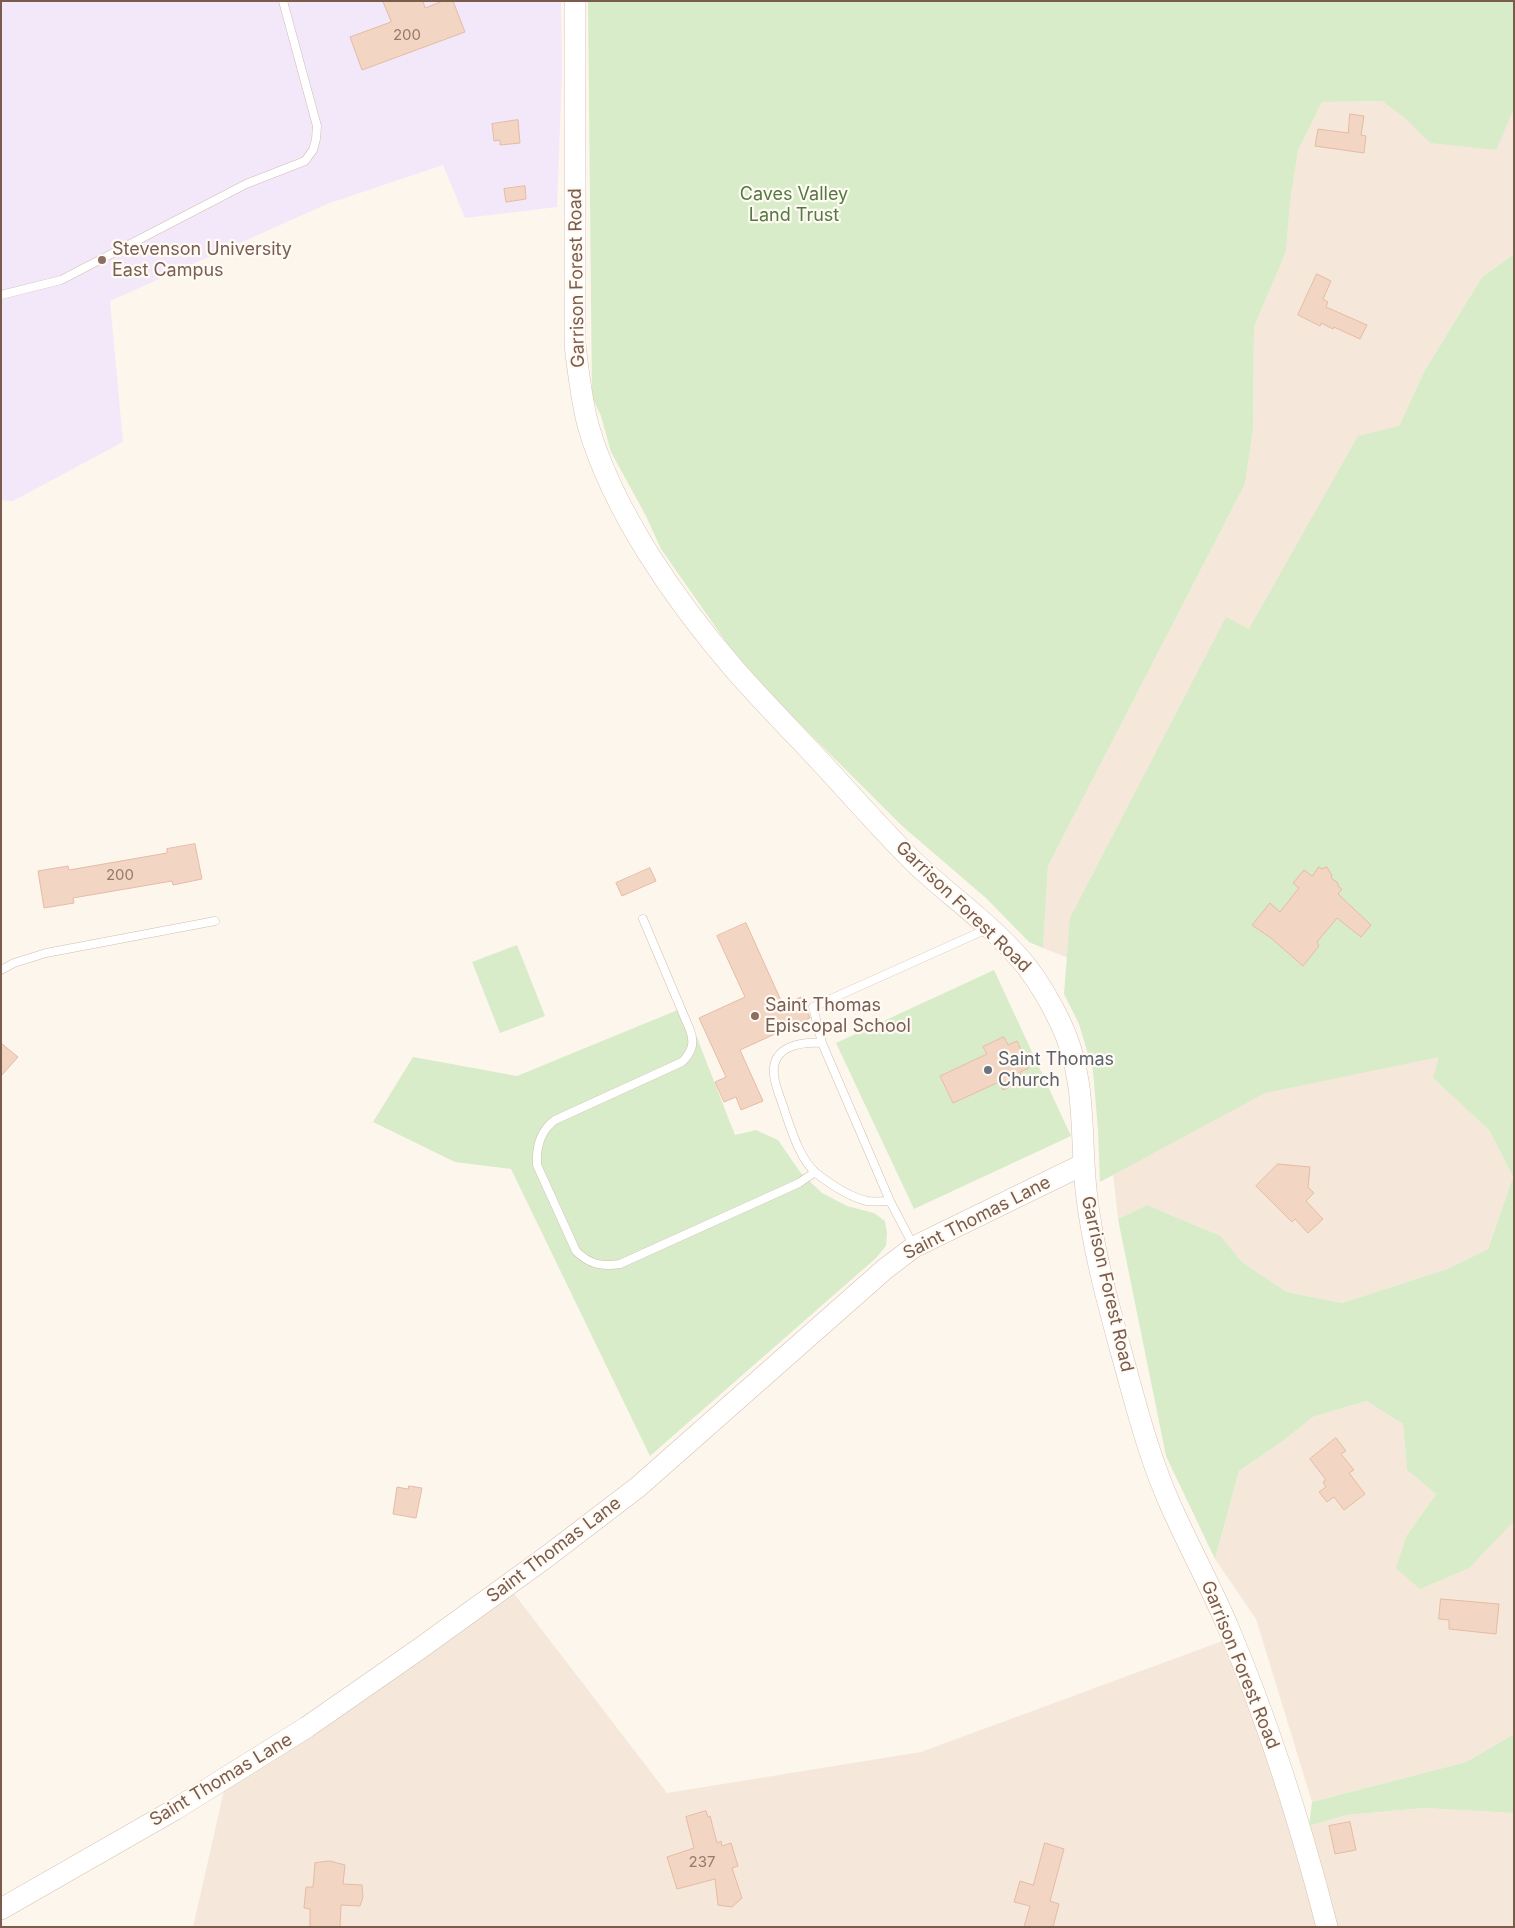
<!DOCTYPE html>
<html>
<head>
<meta charset="utf-8">
<style>
  body { margin:0 }
  #map { position:relative; width:1515px; height:1928px; overflow:hidden; background:#fdf6ec; font-family:Inter,sans-serif }
  canvas { display:block }
  .frame { position:absolute; inset:0; border:2px solid #7a5c4d; pointer-events:none }
</style>
</head>
<body>
<div id="map">
<canvas width="1515" height="1928"></canvas>
<div class="frame"></div>
</div>
<script>
const g = document.querySelector('canvas').getContext('2d');
g.lineJoin = 'round';
function fill(path, color) { g.fillStyle = color; g.fill(path, 'evenodd'); }
function stroke(path, color, width, dash) { g.strokeStyle = color; g.lineWidth = width; g.lineCap = dash ? 'butt' : 'round'; g.setLineDash(dash || []); g.stroke(path); }
function write(font, color, halo, rows, align = 'center') {
  g.font = font + ' Inter,sans-serif'; g.lineWidth = 4.5; g.setLineDash([]); g.textBaseline = 'middle'; g.strokeStyle = halo; g.fillStyle = color; for (const [text, x, y, turn = 0] of rows) {
    g.save(); g.translate(x, y); g.rotate((+turn || 0) * Math.PI / 180); g.textAlign = isNaN(turn) ? turn : align; if (halo) g.strokeText(text, 0, 0); g.fillText(text, 0, 0); g.restore();
  }
}
const residential = new Path2D(`
  M1382,101L1406,119L1495,150L1514,109V254L1482,277L1425,370L1399,426L1086,965L1043,948L1048,866L1245,484L1253,430L1254,327L1286,252L1290,203L1298,151L1322,102Z
  M1514,1009L1433,1078L1489,1130L1513,1177L1488,1249L1447,1269L1342,1303L1287,1292L1242,1262L1221,1236L1147,1205L1118,1219L1110,1146L1166,1048Z
  M1366,1401L1403,1424L1407,1470L1436,1494L1407,1535L1514,1521V1734L1466,1762L1312,1802L1256,1619L1215,1559L1239,1471L1283,1441L1313,1417Z
  M512,1591L667,1793L921,1752L1225,1640L1283,1797L1318,1927H193L225,1786Z
  M1424,1808L1514,1813V1927H1335L1309,1826L1347,1815Z`);
const education = new Path2D(`
  M1,1H561L562,71L557,207L465,218L443,165L327,204L110,301L123,442L13,501L1,500Z`);
const green = new Path2D(`
  M588,1H1514V109L1496,150L1430,143L1406,119L1382,101L1322,102L1298,151L1290,203L1286,252L1254,327L1253,430L1245,484L1048,866L1043,948L1029,942L986,898L901,825L745,669L661,549L646,516L611,452L601,416L592,397Z
  M1514,254V1521L1469,1568L1420,1589L1396,1568L1407,1535L1436,1494L1407,1470L1403,1424L1366,1401L1313,1417L1283,1441L1239,1471L1215,1559L1166,1456L1118,1219L1147,1205L1221,1236L1242,1262L1287,1292L1342,1303L1447,1269L1488,1249L1513,1177L1489,1130L1433,1078L1439,1057L1265,1093L1100,1182L1098,1130L1093,1071L1079,1024L1064,994L1070,918L1226,617L1249,629L1358,436L1399,426L1425,370L1482,277Z
  M517,945L545,1016L500,1033L472,962Z
  M994,970L1071,1136L914,1209L836,1043ZM1004,1038L1008,1045L1017,1041L1029,1068L953,1103L940,1076L987,1054L983,1047Z
  M685,1007L735,1135L756,1130L778,1140L800,1172L822,1193L847,1206L874,1213L885,1221L887,1233L886,1246L876,1258L650,1456L511,1169L455,1162L373,1122L413,1057L517,1076Z
  M1514,1734V1813L1424,1808L1347,1815L1309,1826L1312,1802L1466,1762Z`);
const building = new Path2D(`
  M383,1H423L425,8L443,1H453L465,32L362,70L350,37L391,22Z
  M1350,114L1364,116L1361,135L1366,136L1364,153L1315,146L1318,129L1348,133Z
  M518,120L520,143L500,145V140L494,141L492,124Z
  M525,186L526,199L506,202L504,189Z
  M1317,274L1331,281L1323,299L1328,302L1326,307L1367,325L1360,339L1334,327L1333,329L1321,323L1320,326L1298,315Z
  M195,844L202,879L173,885L172,881L73,898L74,903L44,908L38,871L68,866L69,870L167,853V849Z
  M1319,867L1322,869L1327,867L1332,876L1331,878L1338,883V886L1342,889L1338,894L1371,925L1361,937L1337,918L1317,942L1319,946L1303,966L1271,938L1252,925L1270,903L1280,912L1299,888L1293,883L1304,870L1312,876Z
  M650,868L656,881L622,896L616,883Z
  M746,923L783,1005L801,997L810,1018L740,1050L763,1101L741,1110L736,1097L724,1102L715,1082L726,1077L699,1018L745,997L717,936Z
  M1004,1037L1008,1045L1017,1041L1029,1068L1020,1072L1024,1080L1003,1090L999,1082L953,1103L940,1076L987,1054L983,1047Z
  M1,1043L18,1057L1,1076Z
  M1278,1164L1310,1167L1308,1187L1314,1193L1306,1201L1323,1219L1308,1233L1295,1219L1292,1222L1256,1186Z
  M1336,1438L1346,1451L1341,1454L1354,1470L1349,1473L1365,1494L1344,1510L1334,1497L1327,1502L1319,1492L1326,1487L1323,1482L1326,1480L1310,1459Z
  M409,1486L422,1488L416,1518L393,1514L397,1487L408,1489Z
  M1441,1599L1499,1604L1496,1634L1449,1629V1620L1439,1619Z
  M706,1811L708,1817L710,1816L717,1843L721,1841L722,1846L731,1843L738,1866L732,1868L742,1898L732,1907L718,1905L715,1879L677,1889L667,1857L694,1848L686,1817Z
  M1350,1822L1356,1850L1335,1854L1329,1826Z
  M1045,1843L1064,1849L1050,1901L1059,1904L1053,1927H1024L1030,1906L1014,1902L1020,1881L1033,1885Z
  M330,1861L345,1865L343,1884L362,1885L363,1897L360,1906L341,1905L340,1927H310V1909L304,1908L306,1887H313L315,1863Z`);
const lane = new Path2D(`
  M1,295L61,280L246,184L305,161L313,150L316,139L317,126L283,1
  M643,919L690,1030C695,1043 692,1052 682,1062L555,1120C540,1131 536,1147 537,1165L576,1251C589,1264 601,1267 620,1264L799,1183L815,1172
  M1,970L14,963L46,953L215,921
  M822,1043L813,1007L987,929
  M890,1201C883,1201 874,1202 867,1201C850,1197 830,1184 816,1173C800,1159 792,1132 785,1112C782,1101 775,1087 774,1075C771,1046 800,1042 822,1043L890,1201L913,1245`);
const secondary = new Path2D(`
  M575,1V344C578,371 581,398 588,425C613,512 677,603 736,671C758,696 781,720 804,744C841,783 877,825 915,863C952,898 996,928 1027,967C1040,984 1051,1003 1060,1022C1087,1077 1080,1131 1086,1190C1093,1255 1113,1321 1130,1384C1141,1424 1153,1466 1170,1504C1188,1545 1210,1585 1228,1627C1269,1724 1301,1825 1327,1927
  M1,1909L174,1810L307,1727L422,1647L545,1558L638,1487L885,1269L914,1247L1084,1164`);
const markers = [
  [102,260,5,"#8d6e63"],
  [755,1016,5,"#8d6e63"],
  [988,1070,5,"#6b7280"]
];
const numberNames = [
  ["200",407,35],
  ["200",120,875],
  ["237",702,1862]
];
const parkNames = [
  ["Caves Valley",794,195],
  ["Land Trust",794,216]
];
const educationNames = [
  ["Stevenson University",112,250],
  ["East Campus",112,271],
  ["Saint Thomas",765,1006],
  ["Episcopal School",765,1027]
];
const streetNames = [
  ["Garrison Forest Road",577,278,-91],
  ["Garrison Forest Road",963,907,44],
  ["Saint Thomas Lane",977,1218,-27],
  ["Garrison Forest Road",1107,1284,77],
  ["Saint Thomas Lane",554,1550,-37],
  ["Garrison Forest Road",1240,1665,68],
  ["Saint Thomas Lane",221,1780,-31]
];
const worshipNames = [
  ["Saint Thomas",998,1060],
  ["Church",998,1081]
];
fill(residential, '#f5e8da');
fill(education, '#f3e8fa');
fill(green, '#d8ecc9');
fill(building, '#f3d5c3');
stroke(building, '#e6bba3', 1);
stroke(lane, '#d1beb0', 9);
stroke(secondary, '#d6c0b0', 22);
stroke(lane, '#fff', 8);
stroke(secondary, '#fff', 21);
for (const [x, y, r, color] of markers) { const dot = new Path2D(); dot.arc(x, y, r, 0, 2 * Math.PI); g.fillStyle = color; g.fill(dot); stroke(dot, '#fffaf3', 2); }
write('15px', '#987a6a', null, numberNames);
write('18px', '#537a41', '#fffaf3', parkNames);
write('18px', '#785e54', '#fffaf3', educationNames, 'left');
write('18px', '#7a5c4d', '#fffaf3', streetNames);
write('18px', '#5b616d', '#fffaf3', worshipNames, 'left');
</script>
</body>
</html>
